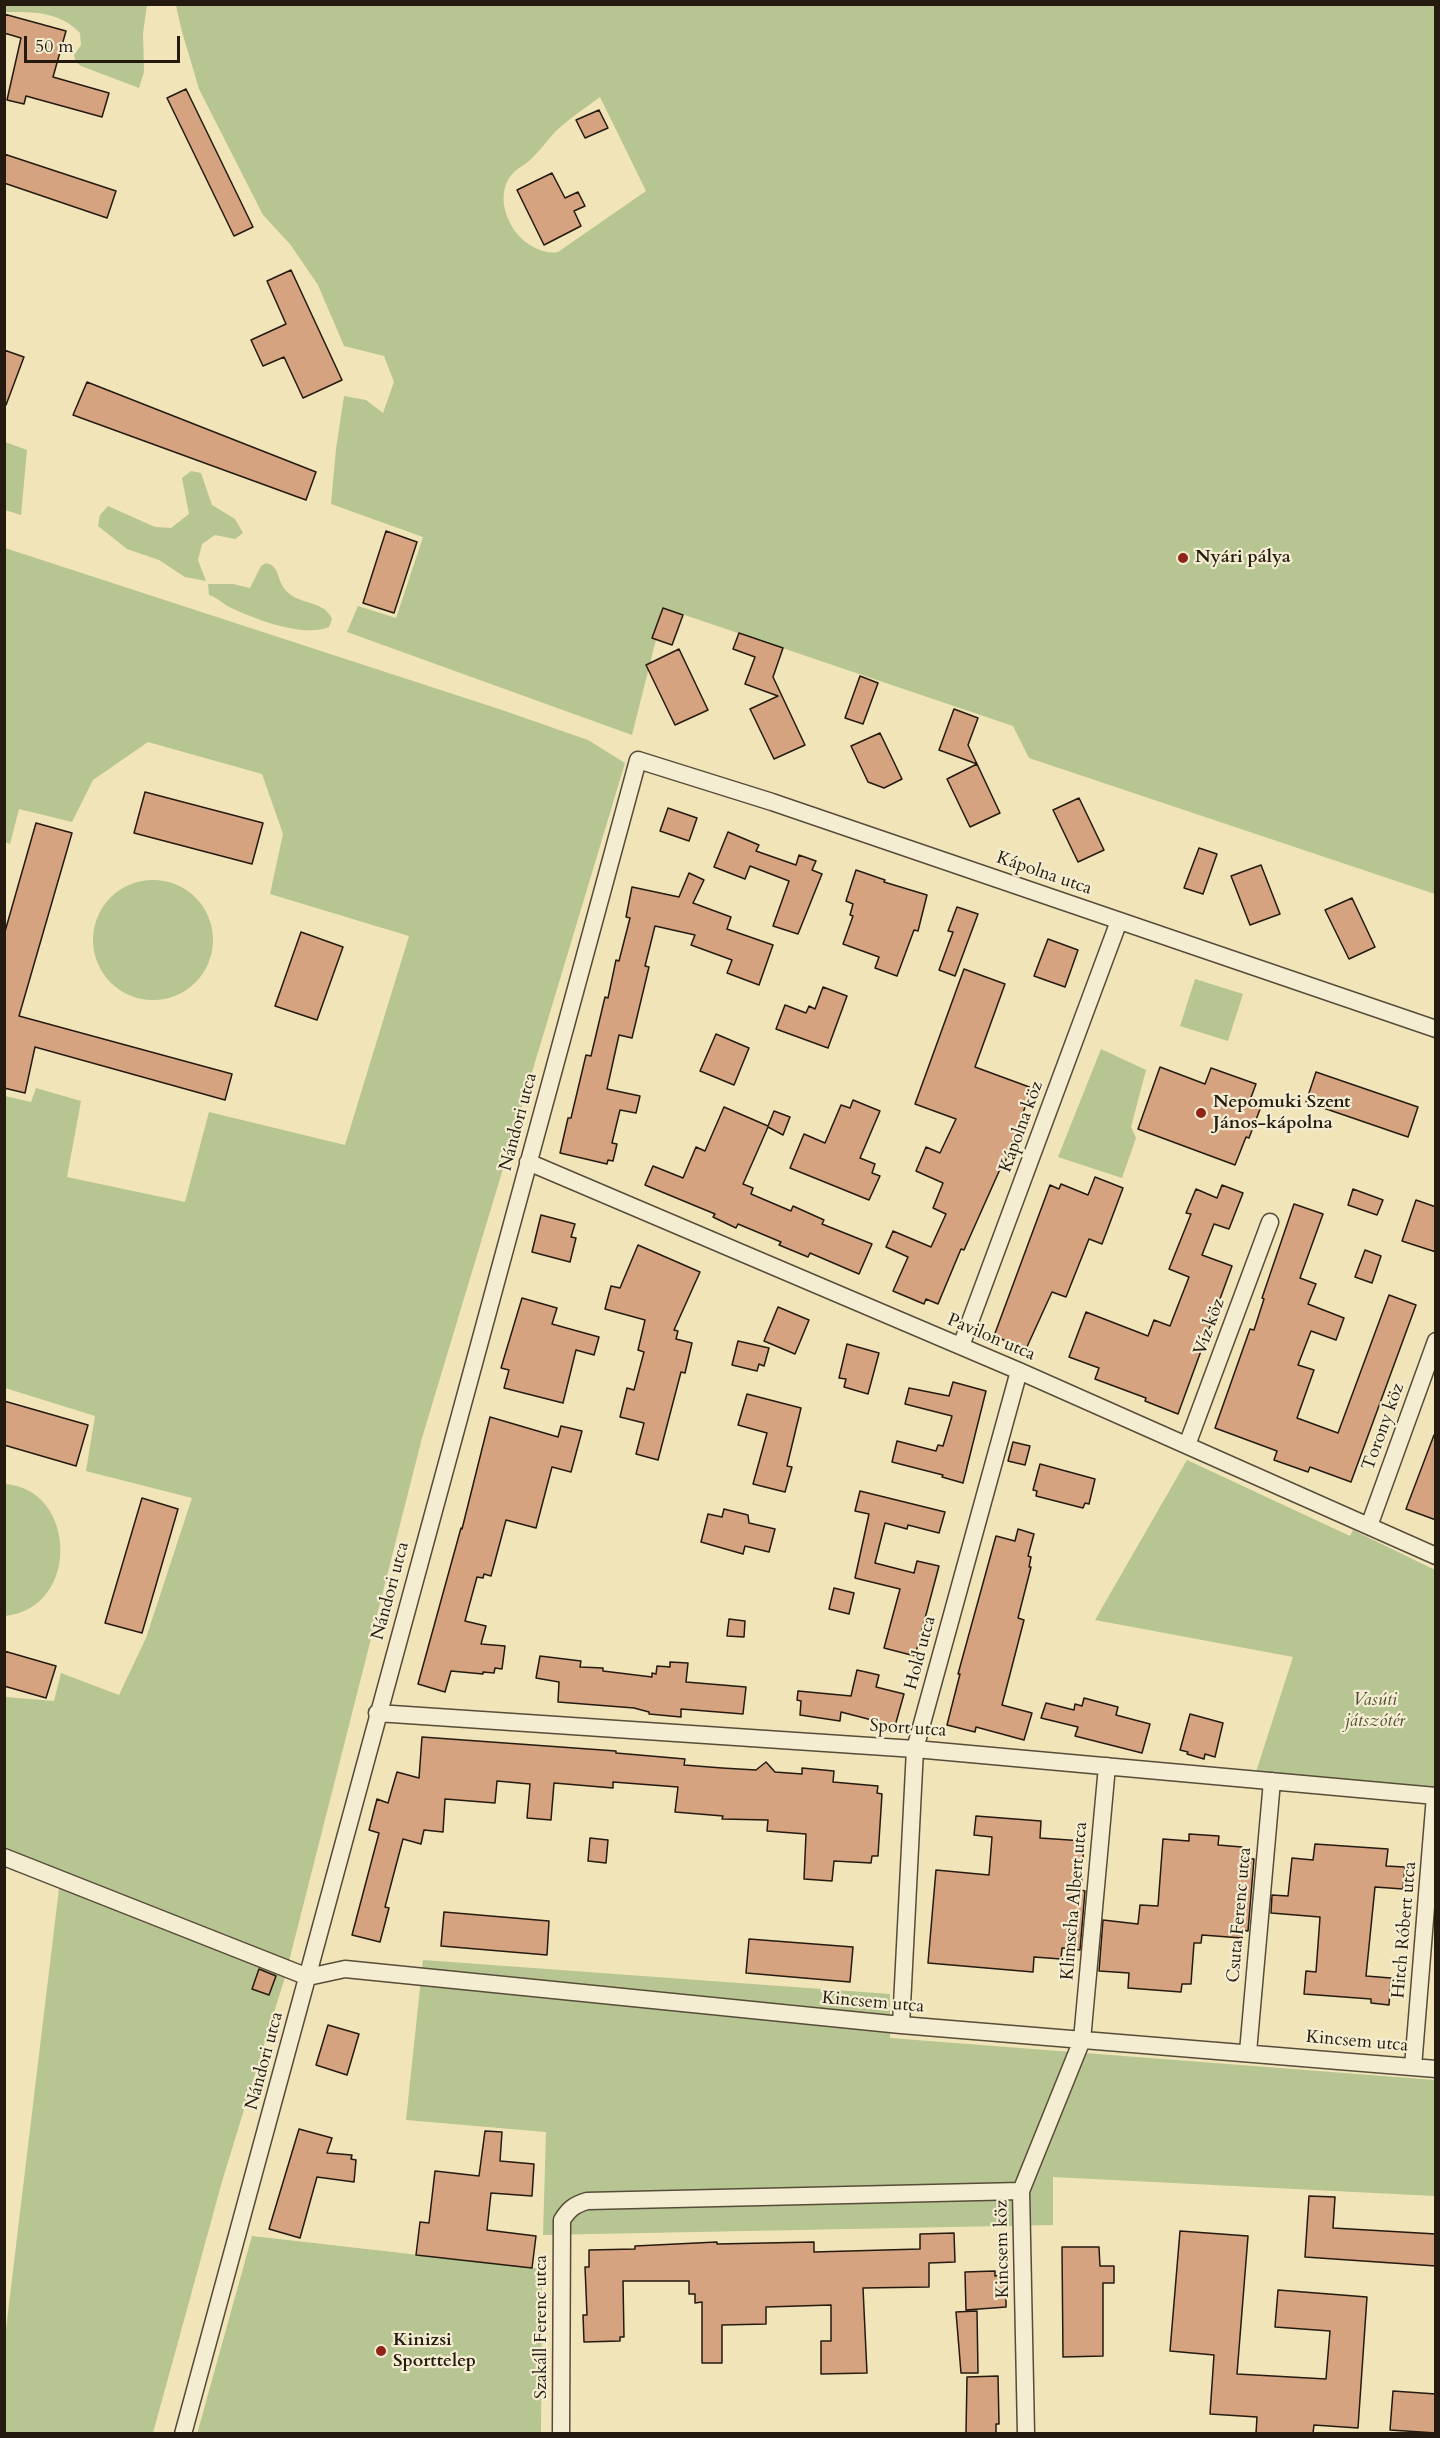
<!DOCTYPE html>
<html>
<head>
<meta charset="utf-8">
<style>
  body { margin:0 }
  #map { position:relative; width:1440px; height:2438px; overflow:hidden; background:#f0e4b8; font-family:Cardo,serif }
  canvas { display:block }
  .frame { position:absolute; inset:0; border:6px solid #241a0f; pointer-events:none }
  .scale { position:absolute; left:24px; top:36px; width:156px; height:27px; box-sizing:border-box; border:3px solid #241a0f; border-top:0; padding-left:8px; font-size:18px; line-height:21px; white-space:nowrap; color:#241a0f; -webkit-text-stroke:4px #f5edd1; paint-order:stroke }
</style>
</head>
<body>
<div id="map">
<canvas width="1440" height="2438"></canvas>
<div class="frame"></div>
<div class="scale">50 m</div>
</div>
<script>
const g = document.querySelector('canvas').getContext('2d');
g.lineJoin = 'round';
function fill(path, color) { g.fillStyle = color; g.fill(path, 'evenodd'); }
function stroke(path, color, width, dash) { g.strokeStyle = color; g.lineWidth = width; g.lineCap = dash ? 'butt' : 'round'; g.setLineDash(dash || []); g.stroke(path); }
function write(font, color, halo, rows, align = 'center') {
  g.font = font + ' Cardo,serif'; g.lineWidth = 4.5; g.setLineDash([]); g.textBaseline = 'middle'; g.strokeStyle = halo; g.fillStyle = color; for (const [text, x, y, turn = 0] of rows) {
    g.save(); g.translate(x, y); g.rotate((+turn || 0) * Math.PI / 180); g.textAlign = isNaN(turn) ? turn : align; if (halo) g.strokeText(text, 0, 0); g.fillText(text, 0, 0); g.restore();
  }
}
const green = new Path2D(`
  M5,4L147,5L143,33L144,72L139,88L81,66L76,62L74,55L81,45L80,33C59,11 33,12 5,12Z
  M176,5H1435V894L1029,758L1013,726L664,608L632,735L347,632L358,606L396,618L423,537L331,504L336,449L344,396L366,400L383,413L394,382L384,356L344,346L318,285L290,244L263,215L199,89L181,28ZM600,97L646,191L558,252C544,255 527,245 518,235C504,218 496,190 514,172C519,167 527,164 532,158C541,150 548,139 556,131C570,118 585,108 600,97Z
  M5,442L27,450L21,515L5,510Z
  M191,471L201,473L212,505L235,519L243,533L235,539L215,535L202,544L198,560L206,581L185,577L159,560L127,549L98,526L100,515L108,506L155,527L171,528L189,514L182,478Z
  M5,548L502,710L588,740L625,763L422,1438L285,1977L223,2178L153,2433H5V2337L61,1872L5,1850V1697L54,1701L61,1673L119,1695L146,1638L192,1498L86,1471L95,1416L5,1388V1096L31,1102L36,1088L81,1101L67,1177L185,1202L209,1112L345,1145L409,936L270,894L283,834L262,774L148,742L93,780L72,822L19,809L10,844L5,842Z
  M266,563C283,567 274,583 291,595C303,604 325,602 332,619L329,627C303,638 255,619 229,607C222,603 218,598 209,595L208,584H233L250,588L261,566Z
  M93 940a60 60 0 1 1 120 0a60 60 0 1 1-120 0Z
  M1195,979L1243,994L1228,1041L1180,1026Z
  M1101,1049L1146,1070L1131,1127L1136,1138L1122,1178L1058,1157Z
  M1187,1460L1350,1536L1353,1530L1435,1570V1787L1256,1772L1293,1657L1095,1620Z
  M5,1484C77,1489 81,1608 5,1616Z
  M423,1960L890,1994V2038L1435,2080V2196L1053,2177V2225L543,2235L546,2132L406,2120Z
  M252,2236L542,2269L541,2433L197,2434Z`);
const building = new Path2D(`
  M4,14L66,31L53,77L109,93L102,117L26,96L24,104L7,100L21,38L4,33Z
  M186,89L253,227L234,236L167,98Z
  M599,110L608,128L585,138L576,120Z
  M4,154L116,191L107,218L4,183Z
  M552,173L565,198L578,192L585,206L574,211L581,226L544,245L517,190Z
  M291,270L342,380L303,398L284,357L263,366L251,340L286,324L267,281Z
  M4,350L24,357L6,405H4Z
  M87,382L316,472L306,500L73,415Z
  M386,531L417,542L394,613L363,603Z
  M663,608L683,615L672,645L652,638Z
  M739,633L783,648L773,677L805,745L774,759L750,709L778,696L745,684L755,657L733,649Z
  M679,649L708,710L675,725L646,665Z
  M860,676L878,683L863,724L845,718Z
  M954,709L978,718L968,745L977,764L939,750Z
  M880,733L902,779L884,788L868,782L851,746Z
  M977,764L1000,813L970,827L947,779Z
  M145,792L263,823L252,864L134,833Z
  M1079,798L1104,850L1078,862L1053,810Z
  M668,808L697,818L689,841L660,831Z
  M36,823L72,833L19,1016L232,1074L225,1100L35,1047L25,1093L4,1088V935Z
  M728,832L759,845L756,851L796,865L799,855L816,861L812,870L822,874L798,934L773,926L789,881L750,866L745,879L714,867Z
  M1199,848L1217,854L1203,894L1184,888Z
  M1261,865L1280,914L1250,925L1231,876Z
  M856,870L885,880L884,882L927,895L918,931L914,930L897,976L875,968L879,957L843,944L853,916L850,915L853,904L846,901Z
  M689,873L704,880L693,903L731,917L727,929L773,945L759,985L727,973L732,960L691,945L695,935L655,926L645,966L649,967L632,1038L619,1035L607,1089L640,1096L636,1113L620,1110L612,1143L617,1144L613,1161L608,1160L607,1164L560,1153L568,1118H571L586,1055L591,1056L605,997L608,998L616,960L619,961L630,918L626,917L632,887L679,897Z
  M1352,898L1375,947L1349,959L1325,910Z
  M957,907L978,914L955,976L939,970L953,932L948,931Z
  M301,932L343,947L317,1020L275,1006Z
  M1048,939L1078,950L1065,987L1034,976Z
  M964,969L1005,984L975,1067L1032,1088L1003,1168L1001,1167L964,1250L961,1249L938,1304L926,1299L924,1304L893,1291L908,1257L886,1247L893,1231L931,1247L946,1214L933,1208L943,1183L916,1171L926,1147L940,1153L956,1119L915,1104Z
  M823,987L847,996L828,1048L776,1029L785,1005L806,1013L809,1006L815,1009Z
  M716,1034L749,1048L734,1085L700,1071Z
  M1160,1067L1205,1084L1211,1068L1256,1084L1250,1100L1262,1104L1249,1138L1246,1137L1235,1165L1138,1129Z
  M1316,1072L1418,1107L1408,1137L1306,1102Z
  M853,1100L880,1111L860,1158L875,1164L872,1173L880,1176L869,1200L790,1168L804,1134L825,1143L841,1105L850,1108Z
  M724,1107L768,1126L774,1111L790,1117L783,1135L768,1127L743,1184L753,1188L751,1194L791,1211L793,1206L824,1220L822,1224L872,1244L859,1274L810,1253L808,1257L779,1245L781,1242L738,1224L736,1228L713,1217L715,1214L645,1185L653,1166L683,1178L696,1147L705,1151Z
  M1095,1177L1123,1188L1102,1244L1089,1239L1066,1297L1052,1292L1026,1349L994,1336L1050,1185L1059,1189L1061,1184L1088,1195Z
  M1222,1185L1243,1193L1229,1229L1214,1224L1202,1255L1232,1266L1178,1414L1145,1401L1146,1398L1095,1379L1099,1368L1069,1357L1086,1312L1148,1336L1154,1320L1170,1326L1189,1277L1169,1269L1191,1214L1186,1213L1196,1189L1217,1198Z
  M1353,1189L1383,1200L1377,1215L1348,1205Z
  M1416,1200L1436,1207V1252L1402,1241Z
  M1294,1204L1323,1214L1300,1278L1316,1284L1308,1304L1344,1318L1336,1340L1311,1331L1298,1365L1314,1370L1297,1418L1338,1433L1389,1295L1416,1305L1351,1482L1310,1467L1308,1472L1274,1460L1277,1451L1215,1428L1250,1329L1254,1330L1264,1299L1262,1298Z
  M541,1215L575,1224L571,1237L576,1238L570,1262L532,1252Z
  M638,1245L700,1272L674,1330L678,1331L676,1339L692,1343L685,1373L681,1372L658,1460L636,1454L644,1423L620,1417L627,1388L634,1390L644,1352L638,1350L645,1320L605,1309L611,1286L620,1288Z
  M1365,1250L1381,1256L1372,1283L1355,1277Z
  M522,1298L557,1308L552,1324L599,1337L594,1355L576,1350L563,1403L504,1388L509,1370L501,1368Z
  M778,1307L809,1320L795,1354L764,1341Z
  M738,1341L769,1348L764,1366L759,1364L757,1371L732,1365Z
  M847,1344L879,1353L868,1394L844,1387L846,1379L839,1378Z
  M953,1382L986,1391L963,1483L942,1477L943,1475L892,1462L897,1441L936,1451L938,1445L943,1446L952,1416L905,1404L909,1388L949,1396Z
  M747,1394L801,1408L787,1466L792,1467L785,1492L753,1484L767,1433L738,1425Z
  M4,1401L88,1425L76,1466L4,1445Z
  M490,1417L558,1437L561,1426L582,1431L571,1472L552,1467L536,1528L506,1520L491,1576L484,1574L483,1578L477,1577L465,1621L486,1626L481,1644L505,1646L502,1669L495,1668L494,1673L483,1672V1674L451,1671L445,1692L418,1684L461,1528L462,1529Z
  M1434,1435H1436V1520L1406,1509Z
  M1013,1442L1030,1446L1025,1465L1008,1461Z
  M1040,1464L1095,1479L1089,1504L1085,1503L1083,1508L1036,1496L1037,1491L1033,1490Z
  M860,1491L945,1512L939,1533L908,1525L907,1529L885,1523L875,1563L914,1573L917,1561L939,1566L915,1656L884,1648L900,1589L855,1578L869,1514L855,1511Z
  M142,1498L178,1509L142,1633L105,1623Z
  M724,1509L748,1515L749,1523L775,1529L769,1552L745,1546L743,1554L701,1542L708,1514L722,1517Z
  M1018,1529L1034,1534L1028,1556L1031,1557L1029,1567H1031L1018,1618L1024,1620L1002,1705L1032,1713L1024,1740L976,1727L975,1732L947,1725L960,1674H958L996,1536L1015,1541Z
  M834,1588L854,1593L849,1614L829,1609Z
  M729,1619L745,1621L744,1637L727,1636Z
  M4,1651L56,1666L46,1698L4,1686Z
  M540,1656L581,1661L580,1667L603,1668V1671L652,1677V1673L656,1674L657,1666L670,1667V1662L688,1663L686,1682L746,1687L743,1714L681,1709V1717L649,1714V1712L634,1708L558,1702L559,1682L536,1678Z
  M857,1670L879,1675L876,1687L904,1694L895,1726L841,1712L840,1721L800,1715L801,1701L797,1700L798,1691L851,1696Z
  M1084,1698L1118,1707L1116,1715L1150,1724L1142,1753L1075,1736L1078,1727L1041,1718L1046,1703L1074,1710L1075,1704L1082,1706Z
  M1190,1714L1223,1723L1215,1757L1205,1754L1204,1759L1187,1754L1188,1752L1180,1750Z
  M422,1737L616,1751V1753L685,1759L684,1765L722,1768L756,1770L766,1762L775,1772L802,1774V1768L834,1771L833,1782L878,1786L877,1793L882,1794L878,1856H872L871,1863L834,1861L832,1881L804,1879L806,1834L767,1831L768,1820L722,1819L723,1816L675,1812L678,1787L613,1782V1788L554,1783L551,1820L527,1818L530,1784L497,1781L495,1803L445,1799L443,1832L424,1830L421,1844L403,1839L385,1907L389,1908L380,1942L352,1935L379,1833L369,1830L377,1799L388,1803L397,1772L419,1778Z
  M976,1816L1041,1821L1040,1838L1084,1841L1081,1890L1085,1891L1080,1950L1062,1948L1061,1959L1034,1957L1033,1972L928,1963L936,1870L989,1875L992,1837L974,1835Z
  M1189,1834L1219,1836L1218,1845L1242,1847V1858L1254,1859L1248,1931L1242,1930V1938L1202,1935L1201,1943H1194L1191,1984H1182L1181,1992L1128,1988L1129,1973L1099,1971L1103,1920L1138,1924L1140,1905L1158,1906L1163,1839L1189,1841Z
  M590,1838L608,1840L606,1863L588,1861Z
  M1315,1844L1388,1849L1386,1866L1405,1867L1403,1889L1375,1887L1366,1976L1391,1978L1389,2005L1371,2003V1999L1304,1994L1306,1971L1316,1972L1320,1917L1271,1913L1272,1895L1288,1896L1292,1858L1313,1860Z
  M444,1912L549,1921L547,1955L441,1946Z
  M749,1939L853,1947L850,1982L746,1973Z
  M259,1969L276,1976L269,1995L252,1989Z
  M328,2025L359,2034L347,2075L316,2065Z
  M299,2129L332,2138L327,2153L352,2155L351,2159L356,2160L354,2182L317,2177L300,2238L269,2229Z
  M485,2131L502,2132L500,2161L534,2164L532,2196L491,2193L487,2230L536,2236L532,2268L416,2255L420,2222L429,2223L435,2171L479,2176Z
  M1309,2196L1335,2197L1333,2228L1436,2234V2266L1305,2257Z
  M1180,2231L1248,2236L1237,2374L1326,2379L1330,2331L1275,2327L1278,2290L1367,2297L1358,2428L1314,2425L1313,2433H1256L1257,2417L1210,2414L1214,2355L1170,2351Z
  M954,2233L955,2262L929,2263V2287L863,2288L867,2373L821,2374V2341H831V2305L766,2307V2324L722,2325V2363H702V2302L695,2303V2294H689V2281H623L624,2337H620V2341L584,2342L583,2315H587L585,2267H589V2250L635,2249V2246L717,2242V2244L814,2242V2252L920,2249V2234Z
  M1062,2247H1099L1100,2266H1114V2283H1103V2356L1063,2357Z
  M995,2271V2276L1006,2275V2307L966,2310L965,2272Z
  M977,2311L978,2373H961L956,2312Z
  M998,2376L999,2424H996V2433H966L967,2377Z
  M1393,2391L1436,2394V2433L1390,2430Z`);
const minor = new Path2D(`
  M528,1162L1019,1371L1436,1556
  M961,1346L1119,921
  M1187,1445L1270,1222
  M1369,1526L1436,1341
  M377,1713L915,1749L1436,1796
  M4,1857L308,1977L345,1969L901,2025L1436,2069
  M901,2025L915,1749L1019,1371
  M1248,2052L1272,1781
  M1413,2067L1435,1796
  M183,2434L638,760L772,802L1436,1029
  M561,2434L562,2220C569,2209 574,2205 587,2201L1021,2191
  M1026,2434L1021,2191L1082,2040L1107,1766`);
const markers = [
  [1183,558,6,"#8f2418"],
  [1201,1113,6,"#8f2418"],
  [381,2351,6,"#8f2418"]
];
const poiNames = [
  ["Nyári pálya",1195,558],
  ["Nepomuki Szent",1213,1103],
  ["János-kápolna",1213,1124],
  ["Kinizsi",393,2341],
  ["Sporttelep",393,2362]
];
const streetNames = [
  ["Kápolna utca",1044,874,19],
  ["Nándori utca",519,1122,-75],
  ["Kápolna köz",1022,1127,-70],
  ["Víz köz",1210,1327,-70],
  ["Pavilon utca",991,1338,23],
  ["Torony köz",1384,1427,-70],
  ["Nándori utca",391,1591,-75],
  ["Hold utca",921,1653,-75],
  ["Sport utca",908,1729,4],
  ["Klimscha Albert utca",1075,1901,-85],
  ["Csuta Ferenc utca",1240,1915,-85],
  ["Hitch Róbert utca",1405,1930,-85],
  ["Kincsem utca",873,2003,5],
  ["Kincsem utca",1357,2042,5],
  ["Nándori utca",265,2061,-75],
  ["Kincsem köz",1003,2249,-91],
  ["Szakáll Ferenc utca",542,2327,-90]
];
const parkNames = [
  ["Vasúti",1375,1701],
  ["játszótér",1375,1722]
];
fill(green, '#b6c591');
fill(building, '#d6a381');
stroke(building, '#241a0f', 1.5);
stroke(minor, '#574c39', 19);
stroke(minor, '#f5edd1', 16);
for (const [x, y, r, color] of markers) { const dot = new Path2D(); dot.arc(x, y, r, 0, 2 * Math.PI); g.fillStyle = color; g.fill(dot); stroke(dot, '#f5edd1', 2); }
write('bold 18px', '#241a0f', '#f5edd1', poiNames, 'left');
write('18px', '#241a0f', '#f5edd1', streetNames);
write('italic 18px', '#504d36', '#f5edd1', parkNames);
</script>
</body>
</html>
